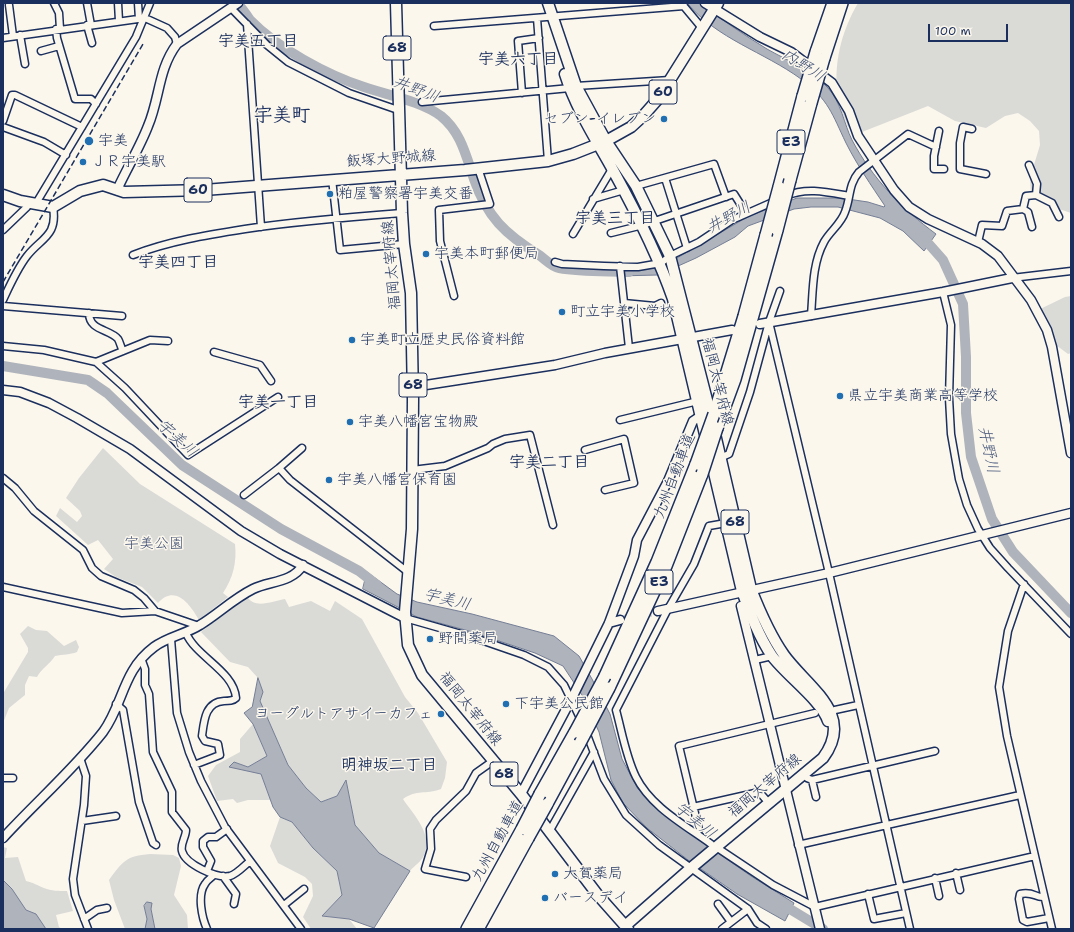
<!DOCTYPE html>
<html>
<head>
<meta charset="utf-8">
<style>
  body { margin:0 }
  #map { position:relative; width:1074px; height:932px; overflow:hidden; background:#fbf7ec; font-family:"Shantell Sans",sans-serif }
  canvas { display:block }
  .frame { position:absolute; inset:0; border:4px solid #1b2f5e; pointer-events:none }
  .scale { position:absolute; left:928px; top:24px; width:80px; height:18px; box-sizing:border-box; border:2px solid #1b2f5e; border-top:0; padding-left:5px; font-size:12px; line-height:14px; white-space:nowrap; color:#1b2f5e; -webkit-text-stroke:3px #fbf7ec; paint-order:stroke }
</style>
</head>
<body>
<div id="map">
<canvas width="1074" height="932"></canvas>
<div class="frame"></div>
<div class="scale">100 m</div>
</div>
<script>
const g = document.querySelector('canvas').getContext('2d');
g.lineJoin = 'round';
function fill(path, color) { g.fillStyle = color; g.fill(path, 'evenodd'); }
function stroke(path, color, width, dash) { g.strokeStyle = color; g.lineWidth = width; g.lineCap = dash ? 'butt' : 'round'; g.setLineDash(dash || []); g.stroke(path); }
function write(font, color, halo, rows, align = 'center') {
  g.font = font + ' "Shantell Sans","Klee One",sans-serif'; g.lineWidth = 3; g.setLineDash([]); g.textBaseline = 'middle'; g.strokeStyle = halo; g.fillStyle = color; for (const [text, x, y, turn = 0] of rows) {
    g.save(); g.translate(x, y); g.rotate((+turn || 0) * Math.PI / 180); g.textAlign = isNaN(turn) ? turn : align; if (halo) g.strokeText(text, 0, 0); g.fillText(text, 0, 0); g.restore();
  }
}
const green = new Path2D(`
  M858,3H1071V213L1044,204L1031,194L1030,178L1040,145L1039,131L1030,121L1018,113L1005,116L986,128L955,121L928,106L862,132L848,127C845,118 839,108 838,98C833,65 841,32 858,3Z
  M1071,296V353L1068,354L1044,336L1034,312L1065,297Z
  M103,448L140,484L235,544C237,562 233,578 223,593L228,597L199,620C190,604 175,584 158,603L142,587L116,577L104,569L113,559L98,540L88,545L56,516L60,508L77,522L82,516L80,511L66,498L79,478Z
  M247,596C254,610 273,601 285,599L289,607L311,601L330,611L335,601L362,619L405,697L418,713L447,762L445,778L441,789C425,795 417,789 403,799C413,814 434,835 424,855C422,861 414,866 410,871L379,853L355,825L346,781L337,796L321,802L306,788L288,765L260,701L263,692L258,678L248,667L230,662L201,632Z
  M28,626L36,630L47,631L64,646L76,640L79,647L77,652C70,655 63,654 55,656C50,664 42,668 37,677L29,676L25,685V695L9,708L3,723L4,692L28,652V648L20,634Z
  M253,724L267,756L248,767L234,762L261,774L271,800H248L237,803L233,799L217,801L208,776L216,765L240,752V739Z
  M280,817L292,822L313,848L337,871L342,895L322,916L349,919L357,929H311L303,917L313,896L312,884L305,877L278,863L270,846Z
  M3,847L7,848L5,858L18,857L26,881C34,883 37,885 44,888C51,891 59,891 67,891L73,911L56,915L59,927L62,929H46L36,914L26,911L12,889L3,880Z
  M150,854L173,855L179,858L181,866L174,895L187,915L188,929H155L151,909L144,906L147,919L145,929H125L114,900L109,880C123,861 126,856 150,854Z`);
const water = new Path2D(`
  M687,3H699C721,19 744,35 767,49C788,61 812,70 828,88C841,102 844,124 852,140C872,178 902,209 936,234L924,251L903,231L880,218L838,207H811L794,209L748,226L735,237L696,258L658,275L617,276L613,268L656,266L677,258L749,216L797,198H841L868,202L884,207L885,206C871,185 857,165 846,143C832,114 829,100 801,79C764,52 717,39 687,3Z
  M367,572L397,594L417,602L472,614L554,636L579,656L592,679L610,714L622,759L638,789L668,816L699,840L751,876L794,903L785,921L737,894L688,860L647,828L623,803L611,780L599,732L582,695L563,666L535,653L469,631L417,617L363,589Z
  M258,678L263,692L260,701L288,765L306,788L321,802L337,796L346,780L355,825L379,853L410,871L374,928L349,919L322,916L342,895L337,871L313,848L292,822L280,817L273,807L261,774L229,767L234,762L248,767L267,756L253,724L244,713L252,707Z
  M3,880L12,889L26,910L36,914L46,929H3Z
  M147,902L152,903L151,909L155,929H145L147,919L144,906Z`);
const river = new Path2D(`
  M237,3C242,8 246,14 250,20C277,48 327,75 364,87C387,95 421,101 441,116C461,132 466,156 474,179C487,217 505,234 539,255C545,259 552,267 559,268C581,272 606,271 629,272
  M920,234L943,260L963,304L966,357V413L971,457L992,519L1013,552L1071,613
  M3,366L88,380L107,393L182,465L281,529L359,571L377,585
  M780,903L823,929`);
const tertiaryTunnel = new Path2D(`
  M620,620L658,611`);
const minor = new Path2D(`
  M54,3L59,13L60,29
  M87,3L91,25
  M118,3L119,21
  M138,3L139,19
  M682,4L702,28
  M9,5L13,36
  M231,8L267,45L288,62L349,93L398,110
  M537,18L548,161
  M247,24L261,227
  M87,25L92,43
  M434,26L684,6
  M56,29L57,38L75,99H91L96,104
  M20,35L25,64
  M3,38L145,18L167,28L175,37L177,44
  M41,51L59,46
  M522,93L518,41L539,38
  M422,102L570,88L576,86L670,80
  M3,121L12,95H15L82,127
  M3,127L44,142L66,155
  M972,129L963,127L960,143V169L986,174
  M939,131L934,156V169H944
  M665,178L687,248
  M332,179L340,250L404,244
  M636,186L714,164L726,197
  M1036,195L1052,203L1059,217
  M786,196C806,187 827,192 849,196
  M593,199L624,190
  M35,205L136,37L150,3
  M1023,209L1028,212L1032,227
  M3,230L27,207L28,203
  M611,233L643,225L734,194L746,213
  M573,234L612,169
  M978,242L982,225L1002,226L1007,211L1023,209L1026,196L1036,195L1037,184L1029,165
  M133,255C169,241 207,235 245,229C297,221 349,217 402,213
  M555,262L562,264L604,266L638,267L661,263L670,256L699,242L732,220L775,201
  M620,266L629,348
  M1012,278L1071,271
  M943,292L951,325L949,398L951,434L959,479L967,505L978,529L990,548L1008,568L1071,634
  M454,296L440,241L439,210L490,204L478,168
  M3,300C10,285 17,269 27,256C41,238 58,236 53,207
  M624,303L655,306L661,303
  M3,306L122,316
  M89,313C89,331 110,329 118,339C120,342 121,348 123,351
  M811,316C813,291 812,264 824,242C830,231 841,224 845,212C851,197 848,185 859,172L908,134L936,147
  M769,322L829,573L910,929
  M3,346L44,350L96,362L125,388L188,455L278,397
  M214,352L260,365L271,381
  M96,362L150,340L168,341
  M620,420L698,401
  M302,448L279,468L290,480L409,573
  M585,450L624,439L634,483L605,490
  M720,458L729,454L750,392L769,322L780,291
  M412,470L445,466L488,448L493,444L505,439L530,435L553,525
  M3,478L15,488L34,511L83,550L92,568L101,576L134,590L144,598L155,611
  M244,495L279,468
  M1024,584L1008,631L999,687L1007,736L1052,929
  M3,587L122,613L155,611L199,626
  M405,618L475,638L524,655L548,667L564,685L581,720
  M186,633C196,657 234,671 236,698C233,701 229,701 224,701C205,702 204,721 202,736L205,741L218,744L220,755L194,765
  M171,639L177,713L189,752L201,781L225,827L301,929
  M141,658L145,669V685L149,694L153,752L172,792V812L186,830C186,837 180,844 182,851C185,864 217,879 230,876C237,874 244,866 250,861
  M755,660L772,656
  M116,704L123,710L139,802L153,843L156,845
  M835,710L858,705
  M586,732L604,779L626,815L659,845L748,909L757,923L766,929
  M80,758L86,776L84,805L73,879L75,895L88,929
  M803,773L807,778L812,780L935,751
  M3,778H13
  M812,780L816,797
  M693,807L755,793L761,794L768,802
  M82,821L116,816
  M699,830L679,746L815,713
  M549,832L594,752
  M711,844C685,825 651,807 636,777C626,757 622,732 616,710L668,609L694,564L709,526L726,523
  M798,845L1020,795
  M719,849L773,885L815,907L1035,856
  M207,871L211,861L203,847V841L208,837H216L227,829
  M956,873L960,890
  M223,876L236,894L234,904
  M466,877L425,869L431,849L430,829L436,820L466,791L476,773L493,761
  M935,878L939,896
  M868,894L874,919L906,913
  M1044,897C1035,898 1034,891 1020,894L1019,899L1023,920L1027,922L1049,918
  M718,904L731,922
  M284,905L304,889
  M84,919L97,910L107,908
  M207,929C202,918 197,895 205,884C207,880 211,878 214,875
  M722,929L748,909`);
const tertiary = new Path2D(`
  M705,3L760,37L791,52L832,83L849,111L858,136L894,190L909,207L928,219L982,244L998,256L1031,300L1047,330L1052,347L1071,453
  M117,190C127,168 140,147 148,126C160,98 158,69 177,44L238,3
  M760,324L943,292L1012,278
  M413,387L555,365L605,353L732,330
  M3,390L20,392L49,403L77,418L130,449L241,531L280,554L405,618
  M741,606L820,929
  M658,611L829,573L1071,513
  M609,623L620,620
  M521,794L573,696L609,623L634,556L637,540L668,481L693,421L702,415
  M3,838C36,802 73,770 103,732C124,703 122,671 154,647C167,637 186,634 200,625C218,614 233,599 253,589C269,581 292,583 303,565`);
const primary = new Path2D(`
  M396,3L402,213L404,244L411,293L413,399L412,529L405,612L408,645L422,675L521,794L597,894L628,929
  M548,3L576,86L606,141L636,186L670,256L708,404L751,589C760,612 770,635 784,655C807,687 856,714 823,758L691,868L625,926
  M565,74C576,109 597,141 614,172C637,214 658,255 673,299L742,591C750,613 759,637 772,656C786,675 822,701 828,721
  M3,195L20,201L53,207L80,191L103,185L124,192L204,190L465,170L548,161L573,154L606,141L631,127L643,116L658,99L718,3`);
const motorway = new Path2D(`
  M816,52L833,3
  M824,58L842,3
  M790,180L811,103
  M779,187L803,96
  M714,414L744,316L766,235
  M717,428L735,379L777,230
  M605,676L657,562L696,464
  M609,688L666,566L702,474
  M540,794L575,732
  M547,804L580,743
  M467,929L522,829
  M478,929L528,838`);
const rail = new Path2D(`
  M3,282L143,44`);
const motorwayBridge = new Path2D(`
  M803,96L816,52
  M811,103L824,58
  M777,230L790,180
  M766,235L779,187
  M696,464L714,414
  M702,474L717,428
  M575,732L605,676
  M580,743L609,688
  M522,829L540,794
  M528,838L547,804`);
const markers = [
  [664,119,4,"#1f6fb2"],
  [89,141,5,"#1f6fb2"],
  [83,162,4,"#1f6fb2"],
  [330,194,4,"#1f6fb2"],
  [426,254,4,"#1f6fb2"],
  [562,312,4,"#1f6fb2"],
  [352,340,4,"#1f6fb2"],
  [840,396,4,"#1f6fb2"],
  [350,422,4,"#1f6fb2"],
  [329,480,4,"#1f6fb2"],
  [430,639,4,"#1f6fb2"],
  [506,704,4,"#1f6fb2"],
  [441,714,4,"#1f6fb2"],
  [555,874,4,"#1f6fb2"],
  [545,898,4,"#1f6fb2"]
];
const shields = [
  [397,48,28],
  [663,92,28],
  [791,142,28],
  [198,190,28],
  [413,385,28],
  [735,522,28],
  [659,582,28],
  [504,774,28]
];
const shieldNames = [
  ["68",397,48],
  ["60",663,92],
  ["E3",791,142],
  ["60",198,190],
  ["68",413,385],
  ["68",735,522],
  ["E3",659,582],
  ["68",504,774]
];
const poiNames = [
  ["セブン-イレブン",656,119,"right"],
  ["宇美",98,141],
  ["ＪＲ宇美駅",91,162],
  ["粕屋警察署宇美交番",338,194],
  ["宇美本町郵便局",434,254],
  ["町立宇美小学校",570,312],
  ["宇美町立歴史民俗資料館",360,340],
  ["県立宇美商業高等学校",848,396],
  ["宇美八幡宮宝物殿",358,422],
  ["宇美八幡宮保育園",337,480],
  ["野間薬局",438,639],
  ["下宇美公民館",514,704],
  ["ヨーグルトアサイーカフェ",433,714,"right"],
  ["大賀薬局",563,874],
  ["バースデイ",553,898]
];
const streetNames = [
  ["飯塚大野城線",391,159,-4],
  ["福岡太宰府線",392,265,-95],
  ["福岡太宰府線",717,382,76],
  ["九州自動車道",675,476,-69],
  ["福岡太宰府線",470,709,51],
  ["福岡太宰府線",765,786,-40],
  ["九州自動車道",498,841,-61]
];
const parkNames = [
  ["宇美公園",154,544]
];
const neighbourhoodNames = [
  ["宇美五丁目",258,42],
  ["宇美六丁目",518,60],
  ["宇美三丁目",615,219],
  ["宇美四丁目",178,263],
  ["宇美一丁目",278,403],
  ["宇美二丁目",549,463],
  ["明神坂二丁目",389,766]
];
const waterNames = [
  ["内野川",803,66,32],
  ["井野川",416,90,21],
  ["井野川",729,218,-29],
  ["宇美川",177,439,42],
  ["井野川",988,450,78],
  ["宇美川",447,600,14],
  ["宇美川",695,821,39]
];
const districtNames = [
  ["宇美町",282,116]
];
fill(green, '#dadad7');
fill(water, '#afb3bb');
stroke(water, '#747e96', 1);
stroke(river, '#afb3bb', 10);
stroke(tertiaryTunnel, '#cecfd0', 8, [8, 4]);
stroke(minor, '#1b2f5e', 9);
stroke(tertiary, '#1b2f5e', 11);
stroke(primary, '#1b2f5e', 13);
stroke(motorway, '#1b2f5e', 14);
stroke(minor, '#fbf7ec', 6);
stroke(tertiary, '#fbf7ec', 8);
stroke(primary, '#fbf7ec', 10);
stroke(motorway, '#fbf7ec', 11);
stroke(rail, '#1b2f5e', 1.5, [6, 3]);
stroke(motorwayBridge, '#1b2f5e', 14, []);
stroke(motorwayBridge, '#fbf7ec', 11);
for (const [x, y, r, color] of markers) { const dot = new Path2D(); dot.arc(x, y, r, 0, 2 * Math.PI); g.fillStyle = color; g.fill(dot); stroke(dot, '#fbf7ec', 1.5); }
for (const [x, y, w] of shields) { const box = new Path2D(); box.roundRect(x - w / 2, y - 12, w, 24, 3); g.fillStyle = '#fbf7ec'; g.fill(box); stroke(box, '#1b2f5e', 1); }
write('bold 14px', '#1b2f5e', null, shieldNames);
write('15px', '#1b2f5e', '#fbf7ec', poiNames, 'left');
write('15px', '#1b2f5e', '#fbf7ec', streetNames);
write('15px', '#415176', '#fbf7ec', parkNames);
write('bold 16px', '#1b2f5e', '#fbf7ec', neighbourhoodNames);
write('italic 16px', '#47577a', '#fbf7ec', waterNames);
write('bold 19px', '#1b2f5e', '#fbf7ec', districtNames);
</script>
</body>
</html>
